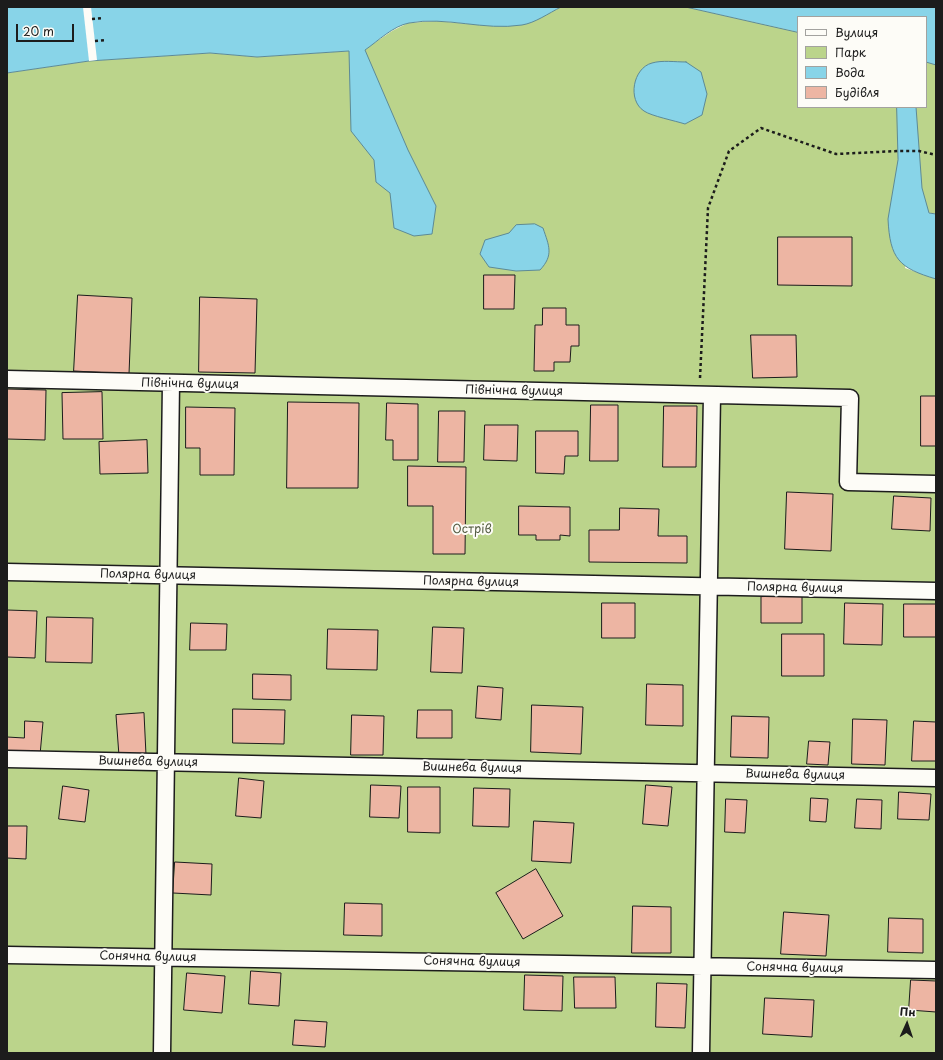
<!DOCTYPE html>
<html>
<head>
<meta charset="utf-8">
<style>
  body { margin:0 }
  #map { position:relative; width:943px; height:1060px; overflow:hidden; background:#fdfcf7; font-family:"Playpen Sans",sans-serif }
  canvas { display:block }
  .frame { position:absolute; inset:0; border:8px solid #1c1c1c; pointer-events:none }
  .legend { position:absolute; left:797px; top:16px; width:130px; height:92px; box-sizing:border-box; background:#fdfcf7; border:1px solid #a3a29f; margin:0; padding:5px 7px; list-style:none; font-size:12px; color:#1c1c1c }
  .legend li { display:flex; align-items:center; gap:8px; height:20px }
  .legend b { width:20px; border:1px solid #a3a29f }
  .north { position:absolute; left:887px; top:1004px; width:40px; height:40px; -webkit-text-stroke:3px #fdfcf7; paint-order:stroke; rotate:3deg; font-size:11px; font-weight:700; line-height:16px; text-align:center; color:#1c1c1c }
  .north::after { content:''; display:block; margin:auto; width:14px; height:18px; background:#1c1c1c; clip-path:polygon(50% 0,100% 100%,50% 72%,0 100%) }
  .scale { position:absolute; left:16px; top:24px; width:58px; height:18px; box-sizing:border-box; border:2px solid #1c1c1c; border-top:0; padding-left:5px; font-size:12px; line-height:14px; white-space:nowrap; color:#1c1c1c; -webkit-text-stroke:3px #fdfcf7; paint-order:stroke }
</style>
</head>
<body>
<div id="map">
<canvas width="943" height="1060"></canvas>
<div class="frame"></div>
<ul class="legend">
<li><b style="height:5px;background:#fdfcf7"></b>Вулиця</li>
<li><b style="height:11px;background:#bbd48b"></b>Парк</li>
<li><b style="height:11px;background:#88d4e8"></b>Вода</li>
<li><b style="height:11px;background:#edb5a3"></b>Будівля</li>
</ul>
<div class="north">Пн</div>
<div class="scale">20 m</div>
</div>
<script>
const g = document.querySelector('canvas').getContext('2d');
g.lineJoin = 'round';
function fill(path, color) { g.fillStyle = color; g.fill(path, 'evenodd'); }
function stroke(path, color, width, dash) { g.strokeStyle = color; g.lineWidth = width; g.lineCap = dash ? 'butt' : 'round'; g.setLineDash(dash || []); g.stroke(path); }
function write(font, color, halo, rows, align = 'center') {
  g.font = font + ' "Playpen Sans",sans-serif'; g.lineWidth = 4; g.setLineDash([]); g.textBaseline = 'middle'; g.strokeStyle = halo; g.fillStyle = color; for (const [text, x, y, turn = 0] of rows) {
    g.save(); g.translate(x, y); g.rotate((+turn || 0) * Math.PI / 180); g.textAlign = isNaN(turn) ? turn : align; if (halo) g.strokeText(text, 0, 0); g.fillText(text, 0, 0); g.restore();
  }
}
const green = new Path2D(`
  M561,7H686L798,32V107H926V62L936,65V214L916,210L905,268L936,279V1053H7V73L89,61L210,53L257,57L364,50L392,31L408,23L437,21L491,26L547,14Z`);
const water = new Path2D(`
  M7,7H561C549,13 535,23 522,25C484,31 446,16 409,23C393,26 378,41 365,50L408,150L436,206L432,234L414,236L394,228L390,193L376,182L374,160L351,131L349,51L257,57L210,53L89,61L7,73Z
  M686,7H936V65L926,62V17H798V32Z
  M686,62L701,72L707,94L702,115L685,124C676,121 651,116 644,111C627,100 633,68 652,63C662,60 675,62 686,62Z
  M897,107H916L922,188L929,213L936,214V279C899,268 890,259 888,219L898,160Z
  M535,224L543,228C549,246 554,255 540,270L516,271L489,267L480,254L485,240L509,233L516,225Z`);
const pier = new Path2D(`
  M83,7H91L97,60L89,61Z`);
const building = new Path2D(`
  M778,237H852V286L778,285Z
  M484,275H515L514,309H484Z
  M78,295L132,298L129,374L74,371Z
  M200,297L257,299L255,373L199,372Z
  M543,308H566V325H579V346H571L570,362H554V371H534L535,325H542Z
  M751,335H796L797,377L753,378Z
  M7,389L46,390L45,440L7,439Z
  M102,392L103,439H63L62,393Z
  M921,396H936V446H921Z
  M288,402L359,403L358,488H287Z
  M387,403L418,404V460H393V440H386Z
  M591,405H618V461H590Z
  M664,406H697L696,467H663Z
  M186,407L235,408L234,475H200V448H186Z
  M439,411H465L464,462H438Z
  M485,425H518L517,461L484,460Z
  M536,431H578V456H565L564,474L536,473Z
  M147,440L148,473L100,474L99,442Z
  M408,466L466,467L465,554H433V506H408Z
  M787,492L833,494L831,551L785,549Z
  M894,496L931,498L930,531L892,529Z
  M519,506L570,507V536L560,535V540H536V535H519Z
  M620,508L659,509L658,536H687V563L589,562V530H619Z
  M802,596V623H761V597Z
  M602,603H635V638H602Z
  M845,603L883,604L882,645L844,644Z
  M904,604H936V637H904Z
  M7,610L37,611L35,658L7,657Z
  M47,617L93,618L92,663L46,662Z
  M191,623L227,624L226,650H190Z
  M433,627L464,628L462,673L431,672Z
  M328,629L378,630L377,670L327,669Z
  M782,634H824V676H782Z
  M253,674L291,675V700L253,699Z
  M647,684L683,685V726L646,725Z
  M478,686L503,688L501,720L476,718Z
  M532,705L583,707L581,754L531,752Z
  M233,709L285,710L284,744L233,743Z
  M418,710H452V738H417Z
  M144,713L146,755L119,756L116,715Z
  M352,715L384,716L383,755H351Z
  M732,716L769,717L768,758L731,757Z
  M853,719L887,720L885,765L852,764Z
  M25,721L43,722L40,755L7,753V737L24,738Z
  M914,721L936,722V761H912Z
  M809,741L830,742L828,765L807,764Z
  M239,778L264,781L261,818L236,816Z
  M371,785L401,786L399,818L370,817Z
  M646,785L672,787L668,826L643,824Z
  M63,786L89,790L85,822L59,819Z
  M408,787H440V833L408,832Z
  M474,788L510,789L509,827L473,826Z
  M899,792L931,794L929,820L898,819Z
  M811,798L828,799L826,822L810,821Z
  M726,799L747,800L745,833L725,832Z
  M857,799L882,800L881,829L855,828Z
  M534,821L574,823L571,863L532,861Z
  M7,826H27L26,859L7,858Z
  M175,862L212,864L211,895L173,893Z
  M536,869L563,916L523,939L496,893Z
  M345,903L382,904V936L344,935Z
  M633,906L671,907V953H632Z
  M784,912L829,915L826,956L781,954Z
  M889,918L923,919V953L888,952Z
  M251,971L281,973L279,1006L249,1004Z
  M187,973L225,976L222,1013L184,1010Z
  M525,975L563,976L562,1011L524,1010Z
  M574,977H615L616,1008H575Z
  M911,980L936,981V1012L909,1010Z
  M657,983L687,984L685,1028L656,1027Z
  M765,998L814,1000L812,1037L763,1034Z
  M295,1020L327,1022L325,1047L293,1045Z`);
const path = new Path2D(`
  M92,19L103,18
  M95,41L106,40
  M700,378L708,208L729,151L761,128L836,154L898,151H919L936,155`);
const minor = new Path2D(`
  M7,379L850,398L848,482L936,484
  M7,572L936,591
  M7,759L936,778
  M7,955L936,970
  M162,1053L171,383
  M701,1053L712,395`);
const streetNames = [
  ["Північна вулиця",190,384,1],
  ["Північна вулиця",514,391,1],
  ["Полярна вулиця",148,575,1],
  ["Полярна вулиця",471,582,1],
  ["Полярна вулиця",795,588,1],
  ["Вишнева вулиця",148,762,1],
  ["Вишнева вулиця",472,768,1],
  ["Вишнева вулиця",795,775,1],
  ["Сонячна вулиця",148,957,1],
  ["Сонячна вулиця",472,962,1],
  ["Сонячна вулиця",795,968,1]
];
const parkNames = [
  ["Острів",472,530]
];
fill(green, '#bbd48b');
fill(water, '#88d4e8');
stroke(water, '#5d8a96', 1);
fill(pier, '#fdfcf7');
fill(building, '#edb5a3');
stroke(building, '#1c1c1c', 1);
stroke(minor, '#1c1c1c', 19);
stroke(path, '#1c1c1c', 2.5, [3, 3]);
stroke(minor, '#fdfcf7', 16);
write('12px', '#1c1c1c', '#fdfcf7', streetNames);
write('12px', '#545c43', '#fdfcf7', parkNames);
</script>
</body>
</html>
